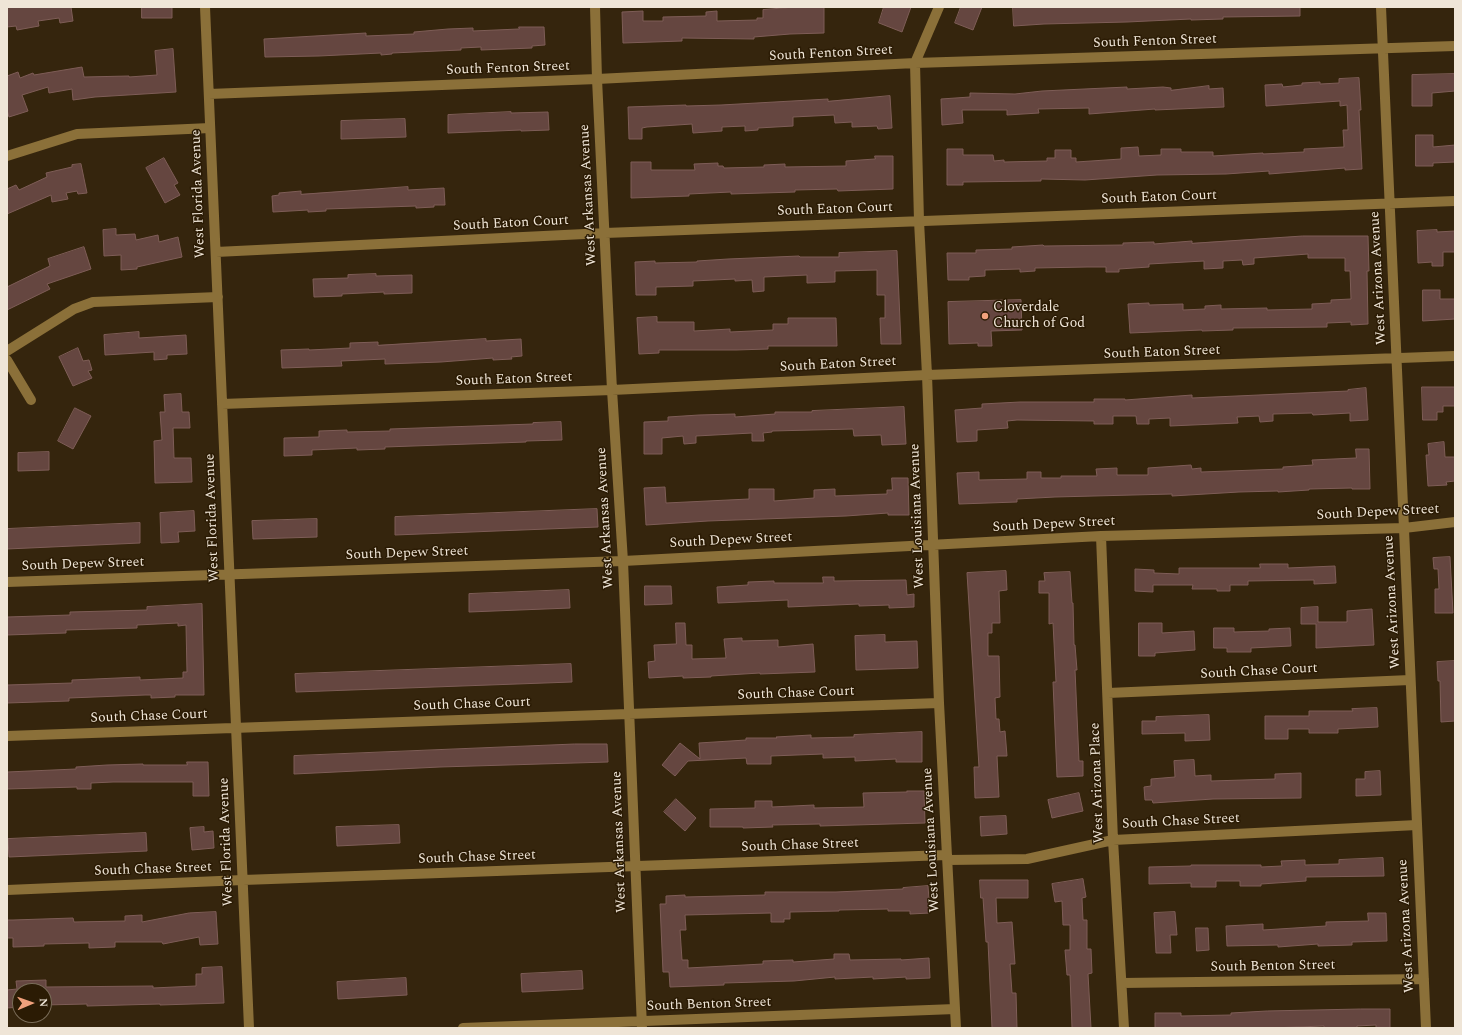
<!DOCTYPE html>
<html>
<head>
<meta charset="utf-8">
<style>
  body { margin:0 }
  #map { position:relative; width:1462px; height:1035px; overflow:hidden; background:#35250d; font-family:Spectral,serif }
  canvas { display:block }
  .frame { position:absolute; inset:0; border:8px solid #efe5d7; pointer-events:none }
  .north { position:absolute; left:12px; top:983px; width:40px; height:40px; box-sizing:border-box; background:#2b1b04; border:1px solid #796c58; border-radius:50%; rotate:88deg; font-size:11px; font-weight:700; line-height:16px; text-align:center; color:#efe5d7 }
  .north::after { content:''; display:block; margin:auto; width:14px; height:18px; background:#f1a17c; clip-path:polygon(50% 0,100% 100%,50% 72%,0 100%) }
</style>
</head>
<body>
<div id="map">
<canvas width="1462" height="1035"></canvas>
<div class="frame"></div>
<div class="north">N</div>
</div>
<script>
const g = document.querySelector('canvas').getContext('2d');
g.lineJoin = 'round';
function fill(path, color) { g.fillStyle = color; g.fill(path, 'evenodd'); }
function stroke(path, color, width, dash) { g.strokeStyle = color; g.lineWidth = width; g.lineCap = dash ? 'butt' : 'round'; g.setLineDash(dash || []); g.stroke(path); }
function write(font, color, halo, rows, align = 'center') {
  g.font = font + ' Spectral,serif'; g.lineWidth = 3; g.setLineDash([]); g.textBaseline = 'middle'; g.strokeStyle = halo; g.fillStyle = color; for (const [text, x, y, turn = 0] of rows) {
    g.save(); g.translate(x, y); g.rotate((+turn || 0) * Math.PI / 180); g.textAlign = isNaN(turn) ? turn : align; if (halo) g.strokeText(text, 0, 0); g.fillText(text, 0, 0); g.restore();
  }
}
const building = new Path2D(`
  M7,7H71L73,21L60,23L59,18L38,21L39,26L17,30L16,26L7,27Z
  M142,7H172V18H142Z
  M795,7H824V33L790,34L754,37V39L682,38V41L623,43L622,12L643,11V21H663V17L706,16V12L717,11V21L757,20V18H763V10Z
  M884,7H911L902,32L879,23Z
  M961,7H982L973,30L955,23Z
  M1013,7H1300V16L1223,17V19L1191,20V19L1127,22L1044,24L1014,26Z
  M519,27H544L545,45L532,46V48L481,50V47L461,48V50L392,53V54L381,55V53L319,56L265,57L264,39L366,33V36L414,34V32L448,29L473,28V31L519,29Z
  M173,49L176,92L95,97L73,100L72,89L49,93L48,87L22,95L28,111L9,117L7,110V76L18,72L20,78L33,73L34,75L82,67L84,77L129,76V77L157,75L155,51Z
  M1455,74V91L1432,93V106H1412V75Z
  M1359,78L1361,110H1359L1362,169L1345,170V168L1269,174V171L1226,174L1157,175L1085,180L1041,179V181L963,182V185H947V149H963V155H993L994,161L1004,160V162L1047,161V158H1055V150H1071V158H1076V162L1121,159V148L1138,147L1139,156L1161,155V149H1181V152H1213V156L1263,153V154L1304,152V149L1344,147L1343,130H1348L1347,105L1340,106V101L1266,106L1265,85L1282,84L1283,87L1302,85V83L1320,82V84L1339,83V79Z
  M1209,86V89L1223,88L1224,107L1155,110V109L1089,114V108L1038,109L1039,113L1007,115V110H962L963,123L942,125L941,99L970,97V93L1015,94L1042,91L1127,87V89L1163,87L1171,88V90Z
  M890,96L892,128L878,129L877,126L852,127V122L835,123L834,115L793,117V126L758,128V130L745,131V126L722,127V131L693,133L692,124L647,127L642,128V139H629L628,107L686,105V106L721,105L828,99V101Z
  M511,112V113L548,112L549,130L521,131V130L448,133V115Z
  M405,119L406,137L341,139V121Z
  M1416,135H1433V147L1455,145V162L1433,163V166H1416Z
  M875,156H893V189L838,191L837,189L795,190V192L731,194V192L689,194V196L631,198V162H651V170H695L694,164L718,163V166H723L724,168L764,167V165L785,164V167L846,166V161L875,159Z
  M164,158L178,183L174,185L180,195L165,203L146,168Z
  M81,164L87,193L78,194L77,191L66,193L68,199L52,202L51,195L7,214V189L16,185L19,190L47,177L46,173L72,167V165Z
  M408,187V190L444,188L445,205H434V207L416,208V206L326,209V211L308,212V210L273,212L272,196L279,195V193L301,191V194Z
  M116,229V235L135,234L136,240L158,235L159,242L178,237L182,257L137,267V269L121,270V255L104,256L103,230Z
  M1437,230V232L1455,231V252H1443V266H1432V262L1418,263L1417,231Z
  M1303,236H1368L1369,271H1367L1368,324L1351,325V322L1327,323V327L1233,328V330L1202,331V330L1130,333L1128,304L1149,303V305L1183,304V310L1205,309V306L1221,305V309L1267,308V310L1312,309V304L1331,303V300L1351,299L1350,271H1345V258H1308V254L1254,258V264L1243,265L1242,260L1223,261V268L1204,269V261L1149,264V267L1119,269V272H1106V267H1087L1035,268V271L1020,272V269L985,270V276L969,277V280H948L947,253H976V250L1012,249V247L1043,245L1044,246L1123,245V243L1154,242V244L1192,241V243Z
  M84,247L91,269L47,284L50,289L7,310V287L50,266L48,259Z
  M897,251L901,344H881L880,318H885V295H877V270L835,271V282L807,283V275L764,277V291L753,292L752,280L735,281V279L693,281V286L656,287V295H636L635,262L655,261V263L697,262V261L728,259L799,256L800,257H839V253Z
  M376,274V276L412,275V293L384,294V292L342,294V296L314,297L313,279L348,278V275Z
  M1423,290H1440V299H1455V319L1423,321Z
  M1021,300L1022,330L991,331L992,346H978V343L949,344L948,302Z
  M657,317V322H694V331L730,329V332L773,330V324H788V318H836L837,346H768V349L736,350H659V353L639,354L637,318Z
  M139,332V338L186,335L187,354L167,355V359L154,360V352L105,355L104,335Z
  M486,339V341L521,339L522,356L511,357L512,359L493,360V358L441,362L385,364V359L341,361L342,366L282,368L281,350L309,349V350L350,348V343L378,342V345Z
  M78,348L83,361L89,360L92,370L88,371L92,378L73,386L59,357Z
  M1422,387H1455V406H1443V412H1437V420H1423Z
  M1366,388L1368,420L1350,421V413L1313,415L1312,413L1273,414V421L1260,422L1259,416L1237,417L1238,423L1170,426V418L1149,419V424H1137L1136,416H1113V424H1094V421L1017,420L1007,421L1008,428L977,430V441L957,442L955,410L982,408V404L1020,402H1094V399H1125V400L1192,395V398L1348,391V390Z
  M181,394L182,412H189L190,428H173L174,458H191L192,482L155,483L154,441L162,440L160,412H165L164,395Z
  M904,407L906,444L882,445L881,435L854,436L853,429L772,431V432L763,433L764,441H752V433L696,436V443L684,444L683,436L662,438V454H644V422L668,421V417L699,415L735,414V417L775,414V412H812V411Z
  M75,408L91,416L73,449L58,441Z
  M561,422L562,440L526,441V442L385,447V449L357,450V448L312,450V455L284,456V438L319,437V431L347,430V432L390,431V429L533,424V423Z
  M1444,442L1445,457H1455V481L1446,482L1447,485L1428,486L1426,455H1429L1428,444Z
  M1356,449H1369L1370,489H1352V488L1309,489V490L1278,492V491L1239,492L1172,496V494L1055,497L1017,499V502L959,504L957,473L979,472V480L1027,479V472H1041V478H1061V476H1097L1096,469L1117,468V475H1148V468L1191,465L1192,469L1201,468V472L1283,469V467L1313,465L1312,460L1356,458Z
  M49,452V470L18,471V453Z
  M892,478H908L909,515H888V513L846,516L708,521L646,525L644,488L665,487L666,503L749,499V489H774V501L814,498V490L835,489V496L887,494V490H892Z
  M597,509L598,527L395,535V517Z
  M194,511L195,531L178,532L179,542L161,543L160,513Z
  M317,519V537L253,539L252,521Z
  M140,523V543L7,549V529Z
  M1450,557L1453,613H1435V589H1439L1438,569H1434L1433,558Z
  M1260,564H1288V568L1335,566L1336,583L1314,584V580L1248,581V585H1230V591H1217V589H1192L1193,585H1153V592L1135,591V569L1154,570V573L1179,574V568H1260Z
  M1006,571L1007,590L999,591L1000,623H992V633H988V656H999L1000,697L995,698L996,719H999L1000,732L1005,731L1007,756H997L999,797L975,798L974,767H979L967,573Z
  M1070,572L1072,603H1073L1074,645H1075L1077,670H1075L1079,761H1083V776L1057,777L1053,682H1056L1053,623L1049,624V593H1039V581H1045L1044,573Z
  M823,577H834V581L906,580L907,595L914,594V607L889,608V605L859,606V604L788,607V600L718,603L717,587L748,585V582L774,581V583H823Z
  M645,586H671L672,604L645,605Z
  M569,590L570,608L469,612V594Z
  M202,604L204,695H175V697L151,698V695H145L69,698V701L7,703V685L72,683V680L140,677V680L183,678V672H187L186,625L178,626V623L137,625V628L66,630V633L7,635V617L70,615V612L147,610V607Z
  M1318,607V622H1347V611L1372,609L1374,645L1316,648V624H1301V608Z
  M676,623H685L686,645H692V659L726,658L724,639L742,638V641L778,640V647L813,644L815,672L760,674V673L711,676V677L683,678V676L649,678L648,662L655,661L654,645L676,644Z
  M1139,623H1162V633L1194,631L1195,650L1155,653V656H1139Z
  M1214,628H1234V632L1269,631V629L1290,628L1291,646L1251,648V652H1227V648H1214Z
  M885,635V642L917,641L918,668L856,670L855,636Z
  M1455,661V721L1441,722L1440,681H1438L1437,662Z
  M571,664L572,682L296,692L295,674Z
  M1377,708L1378,727L1338,729V733H1309V729H1288V739H1265V716H1309V711H1353L1352,709Z
  M1209,715L1210,740L1185,741V733L1142,734V721H1156V717Z
  M922,732V762H896V759L855,761V757L823,758V754L771,756V764H747L746,758L688,761L675,776L662,765L680,743L700,759L699,743L746,740V738H777L776,737L811,735V738L854,737V735Z
  M575,744H607L608,762L440,767L294,774V756Z
  M1194,760L1195,776L1211,775V781L1275,779V774L1301,773V798L1213,799L1153,803L1152,800H1145L1144,787L1151,786V779L1175,777L1174,761Z
  M187,762H208L209,796H193V782H113L91,783V789H77V787L7,789V772L76,769V767L107,765L143,764V765H187Z
  M1380,771L1381,795L1356,796V779H1365V772Z
  M907,791H924L925,823L820,826V824L772,825L773,827L743,828V827H710V809L755,808V801H772V807L814,805V808L864,807L863,793L907,792Z
  M1079,793L1083,811L1052,818L1048,800Z
  M676,799L696,818L685,831L664,812Z
  M1006,816L1007,834L981,836L980,817Z
  M399,825L400,843L337,846L336,827Z
  M204,827V832L213,831L214,848L192,850L190,828Z
  M146,833L147,851L9,857L8,839Z
  M1383,858L1384,876L1306,877V881L1261,884V886H1240V881H1216V887H1191V883L1149,884V867L1191,866V865H1261V867L1282,866L1281,861L1305,860V865L1339,864V860Z
  M1083,879L1086,897L1082,898L1083,920H1087V949H1091L1092,973L1088,974L1091,1028H1072L1070,975H1067L1065,950H1070V925H1063L1062,901L1055,902L1052,884Z
  M980,880H1028V898H996L997,923L1012,922L1015,964H1010L1012,993H1016L1017,1028H992L988,942H986L983,898H981Z
  M928,886L930,913L910,914V911H888V909L839,910V911L790,912V919H784V922H771V913L685,915L686,930H680L682,960H688V968L763,964V961L793,960V962L834,959V954H849L850,960L901,959V960L929,958L930,978L906,979V977L873,979V977L835,979V977L794,981L724,983V985L670,987L669,972H663L660,904H666V896L685,895V897L765,895V892H836L903,889V888Z
  M216,912L218,944L200,945L199,937L163,944L162,942H115V947L89,948V943L44,944V946L13,947V938H7V920H13L73,918L74,922L125,921V916L142,915V922L189,913Z
  M1175,912L1177,935H1170L1171,953H1156L1154,913Z
  M1368,913H1386L1387,941L1352,942V945L1318,946V944L1278,947V945L1227,946L1226,926L1263,924V930L1326,926V922L1368,921Z
  M1196,928H1208L1209,950L1197,951Z
  M222,967L224,1003L160,1005V1004L87,1006V1004L44,1005V991H20V1007L7,1008V990L17,989L16,981L46,980V987L153,986V988L196,986V974H202V968Z
  M582,971L583,989L522,992L521,974Z
  M406,978L407,995L338,999L337,982Z
  M1361,1009H1390V1028H1376V1025L1357,1026V1028H1324V1026L1270,1028H1155V1013H1181V1016L1231,1015V1013L1267,1011Z`);
const minor = new Path2D(`
  M205,7L249,1028
  M595,7L597,79L612,390L623,561L642,1028
  M939,7L915,63L919,221L927,375L939,703L956,1028
  M1381,7L1426,1028
  M209,94L597,79L915,63L1455,46
  M7,156L77,134L210,128
  M216,252L605,233L1455,201
  M7,351L74,309L93,302L218,297
  M7,360L31,400
  M222,404L612,390L927,375L1455,356
  M1101,536L1113,840L1124,1028
  M7,582L623,561L1101,536L1404,528L1455,522
  M1108,693L1410,680
  M7,736L939,703
  M948,860L1027,859L1113,840L1417,825
  M7,890L243,880L947,855
  M1122,983L1424,979
  M463,1028L955,1009`);
const markers = [
  [985,316,4,"#f1a17c"]
];
const streetNames = [
  ["South Fenton Street",1155,42,-2],
  ["South Fenton Street",831,54,-3],
  ["South Fenton Street",508,69,-2],
  ["West Florida Avenue",199,194,-92],
  ["West Arkansas Avenue",589,195,-93],
  ["South Eaton Court",1159,198,-2],
  ["South Eaton Court",835,210,-2],
  ["South Eaton Court",511,224,-3],
  ["West Arizona Avenue",1379,278,-93],
  ["South Eaton Street",1162,353,-2],
  ["South Eaton Street",838,365,-3],
  ["South Eaton Street",514,380,-2],
  ["South Depew Street",1378,513,-3],
  ["West Louisiana Avenue",918,516,-92],
  ["West Florida Avenue",213,518,-92],
  ["West Arkansas Avenue",606,518,-93],
  ["South Depew Street",1054,525,-3],
  ["South Depew Street",731,541,-3],
  ["South Depew Street",407,554,-2],
  ["South Depew Street",83,565,-2],
  ["West Arizona Avenue",1393,602,-93],
  ["South Chase Court",1259,672,-3],
  ["South Chase Court",796,694,-2],
  ["South Chase Court",472,705,-2],
  ["South Chase Court",149,717,-2],
  ["West Arizona Place",1098,783,-92],
  ["South Chase Street",1181,822,-3],
  ["West Louisiana Avenue",932,840,-93],
  ["West Florida Avenue",227,842,-92],
  ["West Arkansas Avenue",620,842,-92],
  ["South Chase Street",800,846,-2],
  ["South Chase Street",477,858,-2],
  ["South Chase Street",153,870,-2],
  ["West Arizona Avenue",1407,926,-93],
  ["South Benton Street",1273,967,-1],
  ["South Benton Street",709,1005,-2]
];
const poiNames = [
  ["Cloverdale",993,308],
  ["Church of God",993,324]
];
fill(building, '#654640');
stroke(building, '#7e5d57', 1);
stroke(minor, '#8b7039', 10);
for (const [x, y, r, color] of markers) { const dot = new Path2D(); dot.arc(x, y, r, 0, 2 * Math.PI); g.fillStyle = color; g.fill(dot); stroke(dot, '#2b1b04', 1.5); }
write('14px', '#efe5d7', '#2b1b04', streetNames);
write('14px', '#efe5d7', '#2b1b04', poiNames, 'left');
</script>
</body>
</html>
